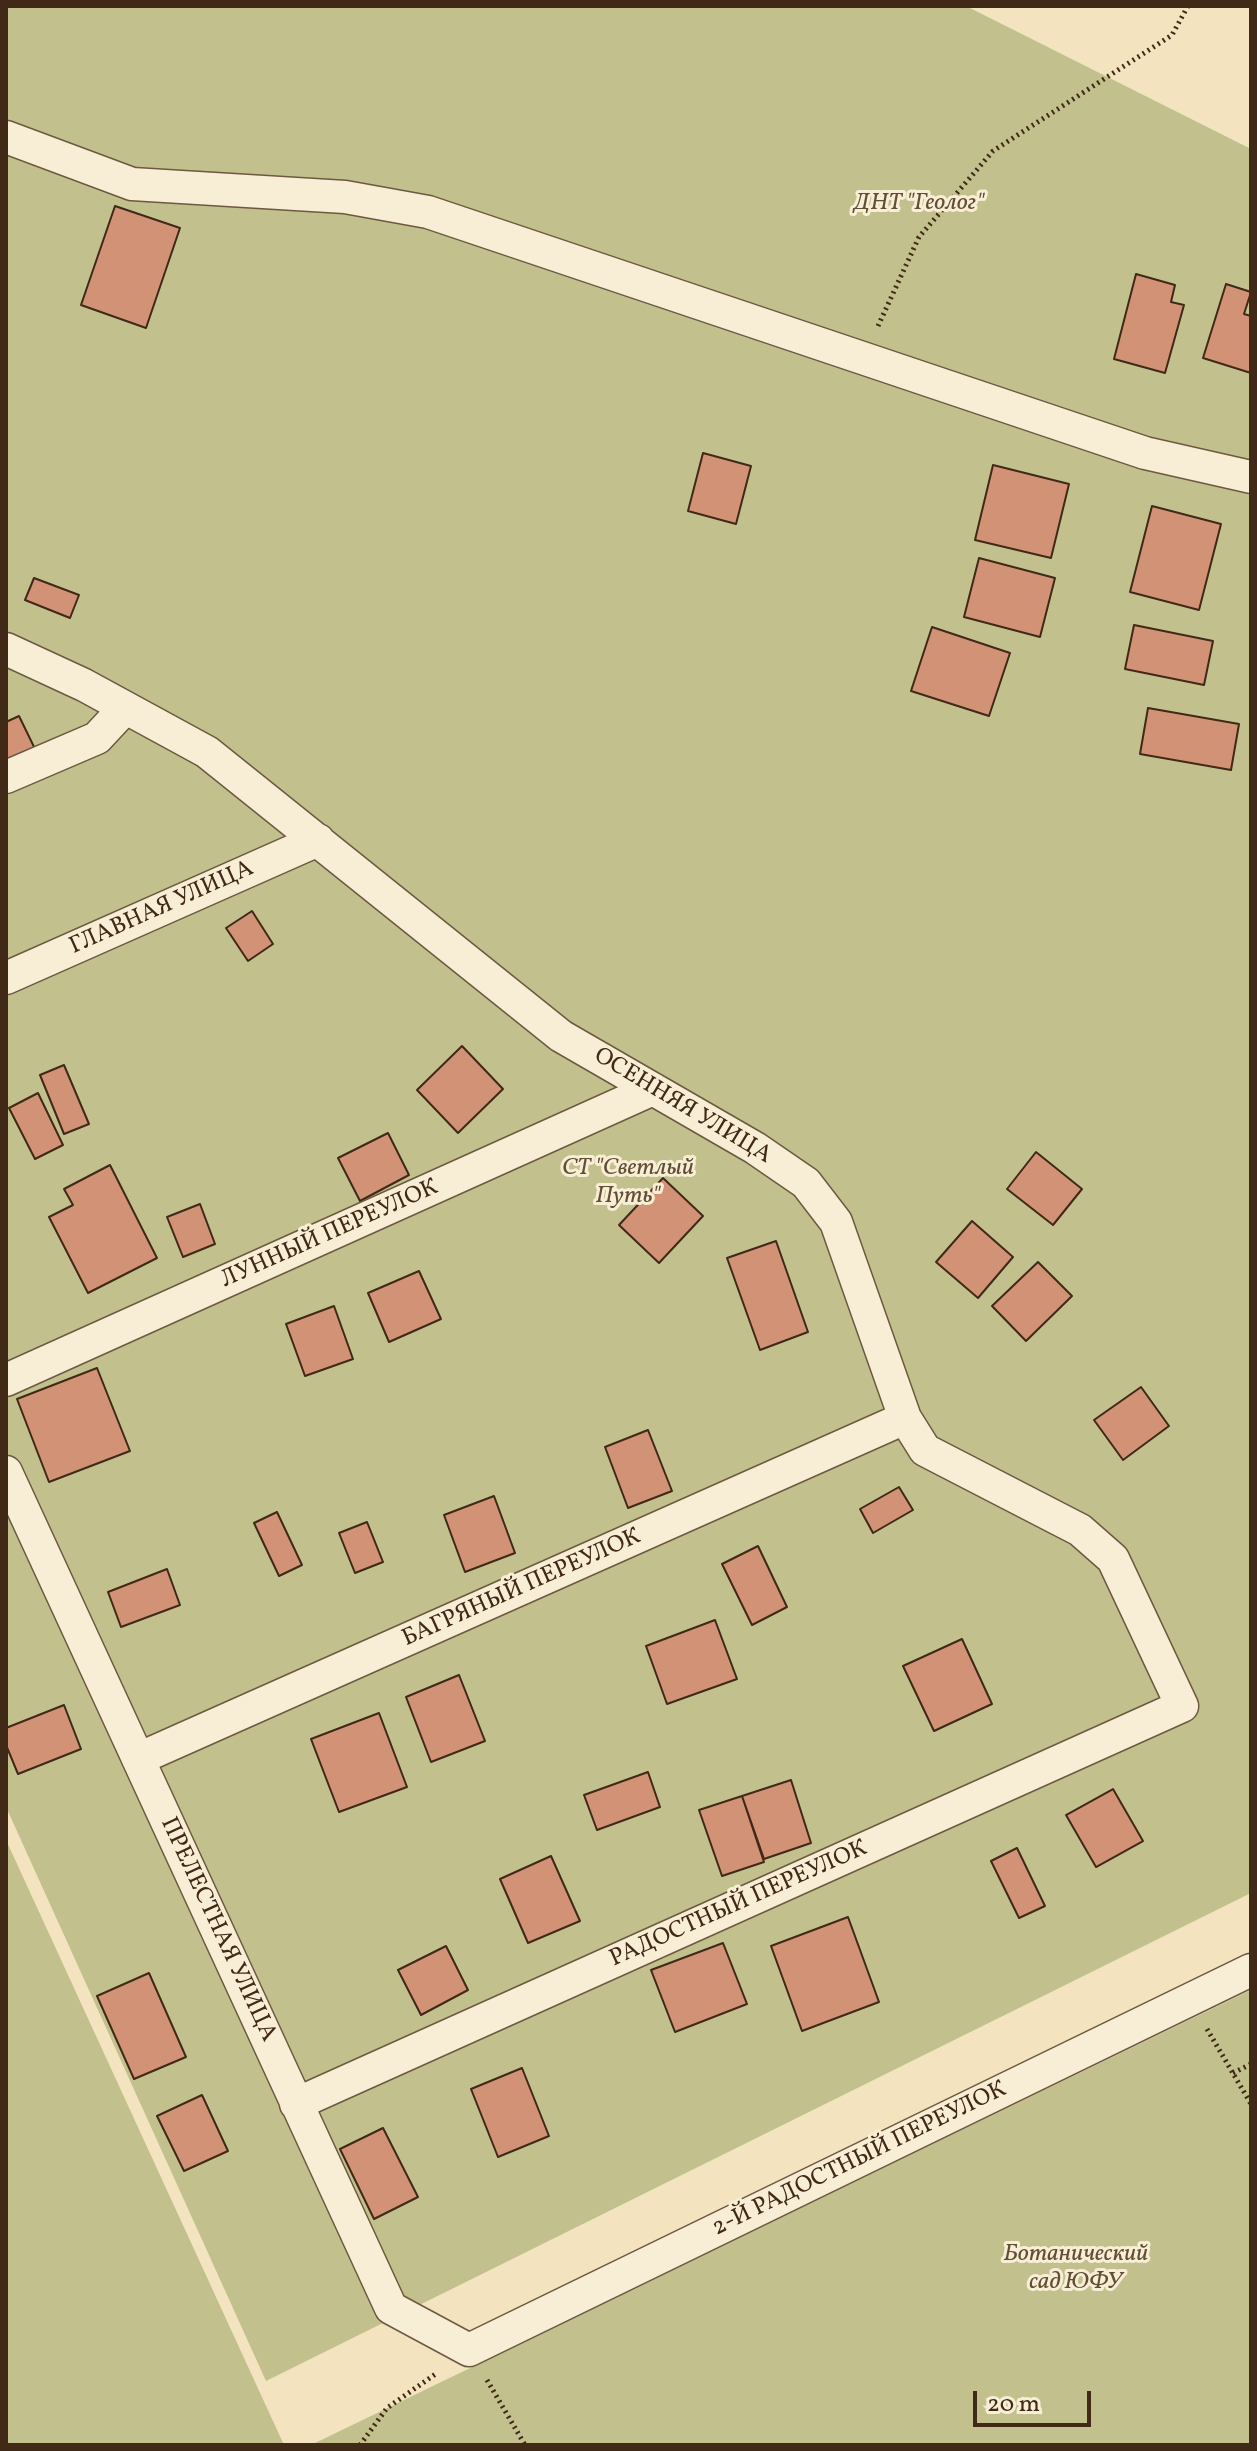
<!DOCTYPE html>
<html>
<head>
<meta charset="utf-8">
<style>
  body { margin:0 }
  #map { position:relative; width:1257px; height:2451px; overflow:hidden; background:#f4e3bf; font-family:Vollkorn,serif }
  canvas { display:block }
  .frame { position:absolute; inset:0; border:8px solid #402916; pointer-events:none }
  .scale { position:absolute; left:973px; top:2391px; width:118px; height:36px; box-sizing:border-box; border:4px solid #402916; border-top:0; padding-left:10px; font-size:24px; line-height:28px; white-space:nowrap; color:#402916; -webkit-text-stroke:6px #f8edd5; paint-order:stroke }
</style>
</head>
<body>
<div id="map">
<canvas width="1257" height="2451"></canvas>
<div class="frame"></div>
<div class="scale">20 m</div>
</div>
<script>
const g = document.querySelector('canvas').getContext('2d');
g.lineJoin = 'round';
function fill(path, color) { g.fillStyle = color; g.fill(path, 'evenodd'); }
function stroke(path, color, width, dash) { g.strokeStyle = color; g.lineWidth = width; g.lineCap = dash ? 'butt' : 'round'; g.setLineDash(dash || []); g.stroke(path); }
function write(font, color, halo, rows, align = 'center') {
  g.font = font + ' Vollkorn,serif'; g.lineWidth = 6; g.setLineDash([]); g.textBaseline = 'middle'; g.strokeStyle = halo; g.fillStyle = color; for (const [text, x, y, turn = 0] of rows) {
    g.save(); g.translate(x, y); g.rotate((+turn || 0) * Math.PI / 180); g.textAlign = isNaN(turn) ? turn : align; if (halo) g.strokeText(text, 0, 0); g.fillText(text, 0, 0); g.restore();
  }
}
const green = new Path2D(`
  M6,6H966L1251,149V1893L266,2381L6,1807Z
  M6,1840L284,2445H6Z
  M1251,1990V2445H311Z`);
const building = new Path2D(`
  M115,206L180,228L146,328L81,305Z
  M1136,274L1175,285L1171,302L1184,305L1165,373L1114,359Z
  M1226,284L1251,292L1244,314L1251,316V373L1203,358Z
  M703,453L751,466L736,524L688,511Z
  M993,465L1069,484L1051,558L975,540Z
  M1152,506L1221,524L1199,610L1130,592Z
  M979,558L1055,578L1040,637L964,617Z
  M34,578L79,595L70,618L25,600Z
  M1134,625L1213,641L1204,685L1125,669Z
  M932,627L1010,653L989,716L911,691Z
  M1148,708L1239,724L1231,770L1140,754Z
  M19,716L37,753L6,767V722Z
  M252,911L273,944L248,961L226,928Z
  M462,1046L503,1089L458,1133L417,1090Z
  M64,1065L89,1124L64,1134L40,1075Z
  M38,1093L63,1145L35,1159L9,1108Z
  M388,1133L409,1175L360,1201L338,1158Z
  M1036,1152L1082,1189L1053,1225L1007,1189Z
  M110,1165L157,1258L88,1293L49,1217L73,1205L64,1189Z
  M663,1178L703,1216L659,1263L619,1225Z
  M200,1204L215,1244L183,1257L167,1217Z
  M972,1221L1013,1257L978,1298L936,1262Z
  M776,1241L808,1332L760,1350L727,1258Z
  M1038,1262L1072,1296L1026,1341L992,1306Z
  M419,1271L441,1319L389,1342L368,1293Z
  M334,1306L353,1359L305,1376L286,1324Z
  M97,1368L130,1451L49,1482L17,1399Z
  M1141,1387L1169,1426L1123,1460L1094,1420Z
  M648,1430L672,1491L628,1508L605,1447Z
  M899,1487L913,1510L873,1533L860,1509Z
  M494,1496L515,1553L465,1572L444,1515Z
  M277,1512L302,1565L279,1576L254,1523Z
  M367,1522L383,1562L355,1573L339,1533Z
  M758,1546L787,1607L752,1625L722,1564Z
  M167,1569L180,1605L121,1627L108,1592Z
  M715,1620L737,1679L667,1704L646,1646Z
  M962,1639L992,1704L934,1731L903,1666Z
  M459,1675L485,1741L431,1762L406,1697Z
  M64,1705L81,1749L18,1774L6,1745V1728Z
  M379,1713L407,1787L339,1812L311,1739Z
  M648,1772L660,1807L597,1830L584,1795Z
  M791,1780L811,1843L764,1859L742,1796Z
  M1113,1789L1143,1841L1096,1867L1066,1815Z
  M742,1796L764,1862L722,1876L699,1810Z
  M1017,1848L1045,1906L1019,1918L991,1861Z
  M551,1856L580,1921L528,1943L500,1879Z
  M848,1917L879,2002L802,2031L771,1946Z
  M723,1943L747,2004L675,2032L651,1970Z
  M446,1946L468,1990L421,2015L398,1970Z
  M149,1973L186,2057L134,2079L97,1996Z
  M522,2068L549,2136L498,2157L471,2089Z
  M202,2095L228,2151L184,2171L157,2116Z
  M383,2128L418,2197L374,2219L340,2149Z`);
const path = new Path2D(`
  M878,326L919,237L993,151L1172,35L1188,6
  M1207,2029L1251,2104
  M1233,2073L1251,2064
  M487,2380L525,2445
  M360,2445L387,2408L437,2373`);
const street = new Path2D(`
  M6,137L132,184L345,197L428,212L1145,453L1251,477
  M6,649L84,685L207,752L561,1036L755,1148L806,1183L836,1222L905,1418L925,1450L1080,1530L1113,1559L1182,1706L296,2104
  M6,777L97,738L124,709
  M6,978L318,840
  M6,1380L653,1089
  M6,1472L391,2308L469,2350L1251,1970
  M138,1759L905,1418`);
const parkNames = [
  ["ДНТ \"Геолог\"",919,205],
  ["СТ \"Светлый",628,1170],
  ["Путь\"",628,1198],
  ["Ботанический",1076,2256],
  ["сад ЮФУ",1076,2284]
];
const streetNames = [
  ["ГЛАВНАЯ УЛИЦА",162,909,-24],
  ["ОСЕННЯЯ УЛИЦА",682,1107,31],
  ["ЛУННЫЙ ПЕРЕУЛОК",330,1235,-24],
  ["БАГРЯНЫЙ ПЕРЕУЛОК",522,1589,-24],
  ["РАДОСТНЫЙ ПЕРЕУЛОК",739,1905,-24],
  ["ПРЕЛЕСТНАЯ УЛИЦА",217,1930,65],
  ["2-Й РАДОСТНЫЙ ПЕРЕУЛОК",860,2160,-26]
];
fill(green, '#c2c18d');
fill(building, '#d19276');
stroke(building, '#402916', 2);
stroke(street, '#6d5840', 35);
stroke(path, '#402916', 5, [2, 4]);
stroke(street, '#f8edd5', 32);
write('italic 24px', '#604f34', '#f8edd5', parkNames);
write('24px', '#402916', '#f8edd5', streetNames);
</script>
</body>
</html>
